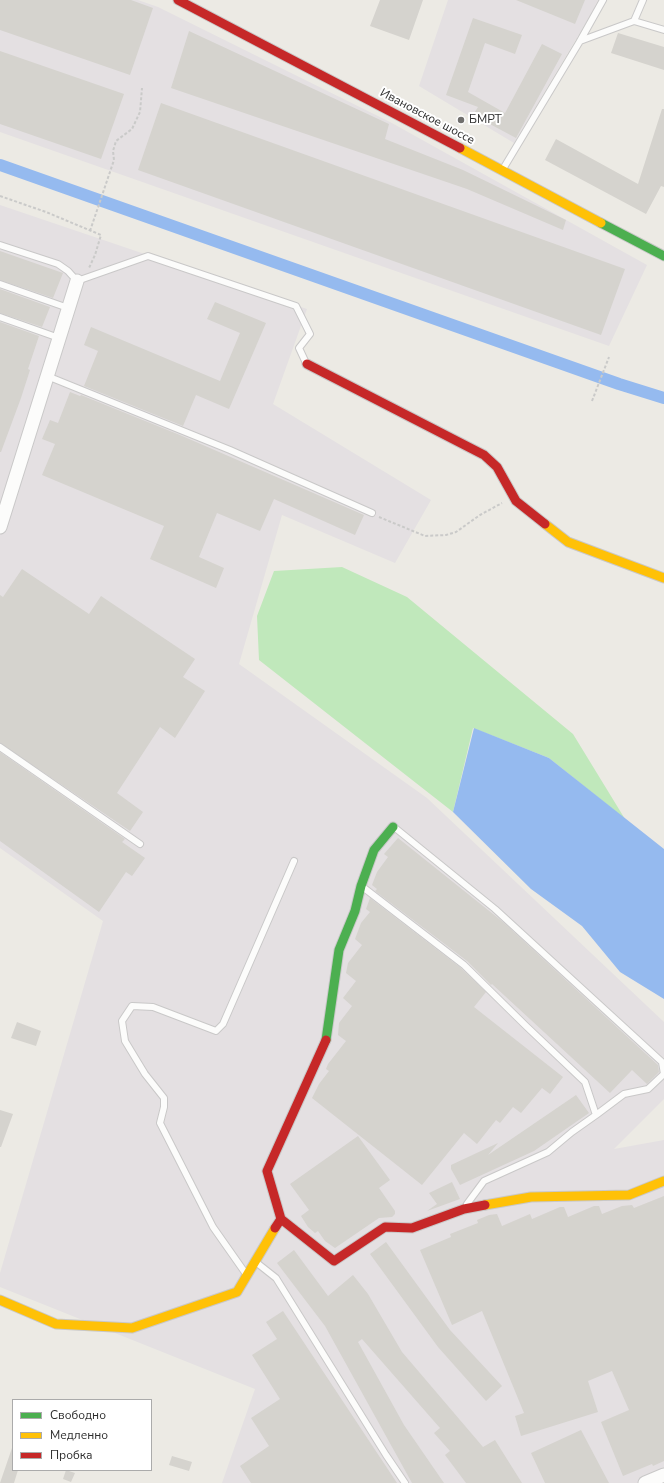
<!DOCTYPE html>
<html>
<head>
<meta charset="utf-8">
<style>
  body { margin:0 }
  #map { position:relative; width:664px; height:1483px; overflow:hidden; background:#eceae4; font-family:"Nunito Sans",sans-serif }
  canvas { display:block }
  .legend { position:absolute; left:12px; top:1399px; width:140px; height:72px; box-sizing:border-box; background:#fff; border:1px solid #ababab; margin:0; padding:5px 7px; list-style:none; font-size:12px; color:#2d2d2d }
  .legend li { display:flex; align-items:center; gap:8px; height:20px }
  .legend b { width:20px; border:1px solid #ababab }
</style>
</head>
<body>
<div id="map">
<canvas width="664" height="1483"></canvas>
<ul class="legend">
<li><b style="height:5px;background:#4caf50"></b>Свободно</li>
<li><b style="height:5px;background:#ffc107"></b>Медленно</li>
<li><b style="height:5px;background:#c62828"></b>Пробка</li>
</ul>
</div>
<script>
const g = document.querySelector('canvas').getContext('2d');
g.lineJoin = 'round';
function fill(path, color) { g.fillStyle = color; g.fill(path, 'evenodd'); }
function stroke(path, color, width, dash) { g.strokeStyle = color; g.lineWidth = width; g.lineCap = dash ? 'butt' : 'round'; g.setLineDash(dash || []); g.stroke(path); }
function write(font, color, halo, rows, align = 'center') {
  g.font = font + ' "Nunito Sans",sans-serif'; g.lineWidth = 4; g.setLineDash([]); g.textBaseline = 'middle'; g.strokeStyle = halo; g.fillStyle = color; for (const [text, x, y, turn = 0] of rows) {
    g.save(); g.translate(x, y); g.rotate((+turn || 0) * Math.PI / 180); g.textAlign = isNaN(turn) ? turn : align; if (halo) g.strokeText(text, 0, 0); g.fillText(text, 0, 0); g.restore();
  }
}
const industrial = new Path2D(`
  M0,0H138L158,7L390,122L647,265L609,346L0,132Z
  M448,0H598L590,16L514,143L419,86Z
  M0,205L307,309L273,404L431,500L395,563L282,515L239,664L427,798L664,1022V1099L614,1149L664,1140V1483H222L255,1389L0,1287V1273L103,921L0,848Z`);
const green = new Path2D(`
  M342,567L407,597L573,734L625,819L549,758L473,728L453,812L259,660L257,616L274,571Z`);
const water = new Path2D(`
  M474,728L549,758L664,849V999L620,972L582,926L531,889L453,812Z`);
const canal = new Path2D(`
  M0,165L619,384L664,398`);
const building = new Path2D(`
  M0,0H131L153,8L130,75L0,30Z
  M380,0H423L409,40L370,26Z
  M516,0H585L575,24Z
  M473,18L522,35L515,54L485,43L468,92L505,113L542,44L562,54L516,138L473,115L478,107L446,95Z
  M189,31L389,124L385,139L463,170L566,220L563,230L467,189L171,88Z
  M618,33L664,47V70L611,53Z
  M0,51L124,94L101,159L0,124Z
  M161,103L625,269L601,335L138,170Z
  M662,109H664V187L661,186L646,214L545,160L556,139L638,184Z
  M0,251L63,273L53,298L0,280Z
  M0,289L50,307L42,327L0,313Z
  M215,302L266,323L229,409L196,395L183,426L84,386L98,351L84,345L91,327L220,381L240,333L207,319Z
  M0,322L39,336L28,369L30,370L21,398L1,452H0Z
  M70,392L80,396L81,395L180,435L364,515L355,535L274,499L260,531L217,513L199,557L224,568L216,588L150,559L164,526L42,475L55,444L42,439L50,420L58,423Z
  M22,569L89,614L101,596L195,659L183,677L205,691L175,738L160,727L117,793L143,812L130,831L0,743V595L3,597Z
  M0,752L125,839L122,842L145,858L132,876L126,872L99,912L0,841Z
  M398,838L503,922L658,1065L659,1072L647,1084L632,1070L610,1093L492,984L491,985L467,961L375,891L377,889L372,885L377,872L388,857L384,854Z
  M370,898L461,968L486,992L474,1007L563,1077L550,1094L542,1088L521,1113L513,1107L500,1123L496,1120L477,1144L464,1133L422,1185L312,1098L319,1084L329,1071L326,1069L328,1064L346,1041L338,1035L339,1023L352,1006L343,998L356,981L346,973L348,963L362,945L355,939L361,923L370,912L366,909Z
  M17,1022L41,1031L36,1046L11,1038Z
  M576,1095L589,1113L534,1151L460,1185L451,1169V1165L498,1143L488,1155Z
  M0,1110L13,1114L1,1147H0Z
  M358,1136L390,1180L379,1188L395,1211V1214L392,1217L379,1218L335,1248L325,1241L318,1231L315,1233L308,1227L301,1216L309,1210L290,1184Z
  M452,1182L460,1199L427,1211L437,1204L429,1193Z
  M664,1196V1461L653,1466L652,1464L623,1476L601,1422L629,1410L612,1371L588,1381L598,1412L521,1436L515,1416L524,1413L482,1311L452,1325L420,1250L451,1237L450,1234L478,1223L477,1220L489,1215L497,1214L502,1226L530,1214L532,1219L560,1207H564L568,1217L594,1206H599L602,1214L622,1206L632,1205L634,1208Z
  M386,1242L450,1330L502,1386L486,1401L438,1347L370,1254Z
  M294,1250L328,1296L353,1275L368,1294L402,1352L483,1447L495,1440L522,1483H466L445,1455L450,1451L434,1433L440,1428L362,1339L358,1342L404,1425L444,1483H412L325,1326L277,1263Z
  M283,1311L397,1483H251L240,1466L269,1446L251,1418L280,1399L252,1355L277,1339L266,1322Z
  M581,1430L609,1483H545L531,1453Z
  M12,1448H13V1470H18L14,1483H0Z
  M172,1456L192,1462L189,1471L169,1465Z
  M66,1470L75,1473L71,1482L63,1479Z`);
const path = new Path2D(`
  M0,196L46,212L101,235L95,255L89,268
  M90,231L114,160L113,151L116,141L132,129L140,112L142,88
  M592,401L609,357
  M379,517L425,536L446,535L456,532L480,515L502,503`);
const lane = new Path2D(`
  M634,21L664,30
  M580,41L634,21L643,0
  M503,169L580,41L603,0
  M0,245L58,264L68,271L77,281L148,256L296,306L310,334L299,348L306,363
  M0,284L68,308
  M0,317L59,338
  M47,376L230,450L372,513
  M0,747L140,844
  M394,827L495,909L662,1062L664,1074L648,1089L624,1094L596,1115
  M364,888L464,965L526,1026L585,1082L596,1115L572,1132L548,1152L484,1181L467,1204
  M257,1263L276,1278L386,1455L405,1483
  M246,1274L213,1227L160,1123L164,1107V1098L145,1074L125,1041L122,1021L132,1006L153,1007L216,1031L223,1024L294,861`);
const street = new Path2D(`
  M0,527L77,281
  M645,1483L664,1475`);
const fast = new Path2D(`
  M601,223L664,256
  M326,1040L339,950L355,911L361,886L374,850L393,827`);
const slow = new Path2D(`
  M460,148L601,223
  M545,524L568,542L664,578
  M485,1205L531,1197L629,1195L664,1181
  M0,1300L56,1324L132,1328L237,1292L275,1228`);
const jam = new Path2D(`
  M178,0L460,148
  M307,364L484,455L497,467L516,501L545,524
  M281,1219L267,1171L326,1040
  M275,1228L281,1219L334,1261L385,1227L412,1228L464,1209L485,1205`);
const markers = [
  [461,120,4,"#706f6d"]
];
const streetNames = [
  ["Ивановское шоссе",427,117,28]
];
const poiNames = [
  ["БМРТ",469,120]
];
fill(industrial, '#e4e0e2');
fill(green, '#c0e8bb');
fill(water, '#95baef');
stroke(canal, '#95baef', 12);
fill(building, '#d5d3ce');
stroke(lane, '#c9c8c8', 8);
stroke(street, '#c9c8c8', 15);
stroke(fast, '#c9c8c8', 11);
stroke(slow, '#c9c8c8', 11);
stroke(jam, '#c9c8c8', 11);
stroke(path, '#cacac9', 2, [3, 2]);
stroke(lane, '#fcfcfb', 6);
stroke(street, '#fcfcfb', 13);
stroke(fast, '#4caf50', 9);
stroke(slow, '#ffc107', 9);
stroke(jam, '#c62828', 9);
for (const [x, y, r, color] of markers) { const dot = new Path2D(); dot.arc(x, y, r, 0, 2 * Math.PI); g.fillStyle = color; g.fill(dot); stroke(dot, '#fff', 1.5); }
write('12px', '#2d2d2d', '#fff', streetNames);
write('12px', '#2d2d2d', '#fff', poiNames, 'left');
</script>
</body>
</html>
